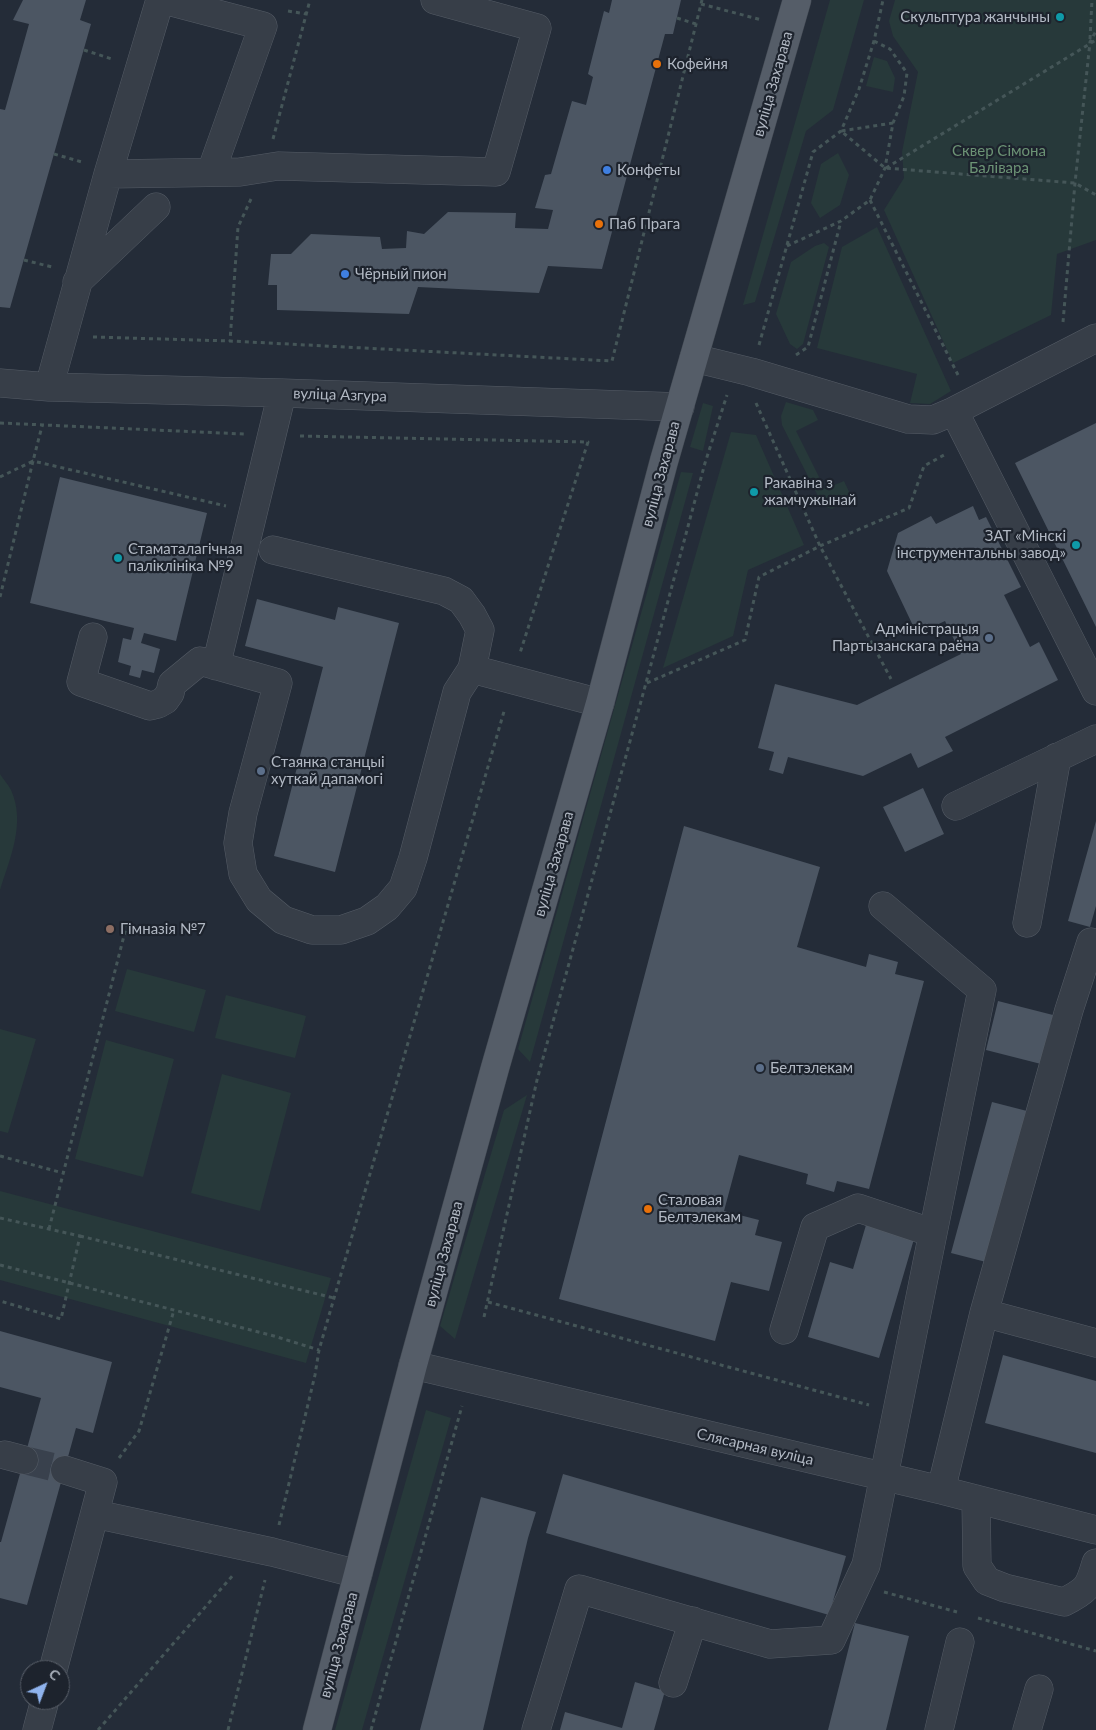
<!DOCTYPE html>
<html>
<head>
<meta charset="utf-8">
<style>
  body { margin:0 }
  #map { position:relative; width:1096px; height:1730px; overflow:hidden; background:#242c38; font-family:Lato,sans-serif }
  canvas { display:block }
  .north { position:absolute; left:20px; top:1660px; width:50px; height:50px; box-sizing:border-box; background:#1d232d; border:1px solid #595f69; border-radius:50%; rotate:43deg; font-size:14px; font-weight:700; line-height:20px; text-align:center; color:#b2b9c4 }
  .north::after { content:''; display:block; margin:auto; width:18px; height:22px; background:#8fb3ed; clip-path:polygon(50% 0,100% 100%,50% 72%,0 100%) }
</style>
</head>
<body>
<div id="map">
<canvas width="1096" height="1730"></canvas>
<div class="north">С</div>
</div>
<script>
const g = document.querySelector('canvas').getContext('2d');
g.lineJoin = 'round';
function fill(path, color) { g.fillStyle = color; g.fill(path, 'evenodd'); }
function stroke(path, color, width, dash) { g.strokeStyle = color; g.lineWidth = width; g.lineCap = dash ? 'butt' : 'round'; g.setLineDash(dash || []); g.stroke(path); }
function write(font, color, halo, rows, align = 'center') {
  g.font = font + ' Lato,sans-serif'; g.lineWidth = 4.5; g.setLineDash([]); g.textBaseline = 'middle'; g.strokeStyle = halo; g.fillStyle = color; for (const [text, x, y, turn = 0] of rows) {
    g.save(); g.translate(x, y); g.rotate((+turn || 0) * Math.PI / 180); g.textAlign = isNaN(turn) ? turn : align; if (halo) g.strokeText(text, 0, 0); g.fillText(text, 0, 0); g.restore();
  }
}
const green = new Path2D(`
  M830,0H864L833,110L806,131L755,302L743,305Z
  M895,0H1096V240L1057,254L1051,315L953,363L884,210L904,178L902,152L918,72L893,36L889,21Z
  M874,57L887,61L895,78L893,92L866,86Z
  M838,153L849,175L840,205L820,218L811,203L821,164Z
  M877,227L951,391L930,404L910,403L917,374L817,348L842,247Z
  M824,243L829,247L803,344L797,349L790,344L776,314L791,262L815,246Z
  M786,402L813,410L818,420L796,431L825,489L844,481L852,498L832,509L826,507L821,502L782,425L781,416Z
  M703,403L713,406L703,451L690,447Z
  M731,432L756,435L804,545L748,570L733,636L663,668Z
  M681,472L693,473L530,1062L518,1049Z
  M0,774C3,779 8,784 11,790C26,823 10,858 0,890Z
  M127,969L206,990L194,1032L115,1011Z
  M226,995L306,1016L295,1058L215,1038Z
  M0,1029L36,1039L8,1133L0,1131Z
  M106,1040L174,1059L143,1177L75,1159Z
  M222,1074L291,1093L260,1211L191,1193Z
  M527,1095L455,1339L440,1326L504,1110Z
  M0,1191L331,1278L306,1363L0,1280Z
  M426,1410L451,1418L362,1730H335Z`);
const building = new Path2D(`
  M23,0H86L80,20L91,24L10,308L0,307V109L5,110L29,24L13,20Z
  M612,0H681L673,34H665L602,269L548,266L539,293L418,287L409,314L277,310V285H268L271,254H291L311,234L380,237L382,249L406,248L407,231L424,234L448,212L516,213L515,228L548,229L553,210L535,208L545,175L551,174L572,101L586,105L593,77L588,74L604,11L609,13Z
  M1096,423V627L1015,463Z
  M60,477L207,513L176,641L144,633L141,643L160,649L154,673L142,670L140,678L129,675L131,666L118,662L123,638L131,640L134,628L30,603Z
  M973,506L979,520L986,517L1021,587L1004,595L1030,647L1039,642L1058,680L945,737L953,751L918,768L911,753L863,776L788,757L783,774L769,770L774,752L758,748L775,684L857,705L961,654L945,621L917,634L887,571L898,533L931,516L936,524Z
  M257,599L335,620L338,607L399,623L335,872L274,856L323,667L245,646Z
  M923,788L944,834L905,852L883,807Z
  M1096,821V906L1090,927L1068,921Z
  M684,826L820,867L797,947L866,967L869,954L898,962L895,974L924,981L869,1189L837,1181L834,1192L806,1184L808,1174L739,1155L724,1211L759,1220L755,1235L782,1242L769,1291L731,1282L715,1341L559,1299Z
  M998,1001L1053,1015L1041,1064L986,1050Z
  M992,1102L1027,1111L986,1262L951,1253Z
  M866,1225L914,1239L879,1358L808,1337L830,1262L853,1269Z
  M0,1331L112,1362L93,1433L76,1428L27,1605L0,1598V1542H1L41,1398L0,1387Z
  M1003,1355L1096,1381V1453L985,1423Z
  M563,1474L846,1556L829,1615L546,1533Z
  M481,1497L536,1512L528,1538L483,1730H420Z
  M855,1623L909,1636L886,1730H828Z
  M635,1682L665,1691L654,1730H560L565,1712L622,1728Z`);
const minorTunnel = new Path2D(`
  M24,1460L65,1470`);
const path = new Path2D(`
  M701,4L762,20
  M288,11L306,14
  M677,18L696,24
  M1090,39L1092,0
  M84,50L112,59
  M893,123L841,131L885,168L1075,183L1096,195
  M273,139L310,0
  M54,154L82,162
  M886,168L1096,40
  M251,199L238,227L230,341L612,361L702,0
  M870,200L958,375
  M787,246L841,221L870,200L885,168L893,123L904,96L907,73L890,49L874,41
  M24,260L52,267
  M1063,322L1075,183L1090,42L1096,31
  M93,337L230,341
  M759,345L813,152L841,131L859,89L874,41L883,0
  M796,355L808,347L841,221
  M756,403L820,546L891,679
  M0,423L244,434
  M300,436L588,442L520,653
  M0,477L33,461L42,426
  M0,597L33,461L226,506
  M647,683L745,640L759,577L820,546L909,508L924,466L944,455
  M0,1156L63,1173
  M0,1218L80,1236L61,1319L0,1301
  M49,1229L128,920
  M80,1236L334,1298
  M0,1265L274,1336L319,1350
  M488,1302L869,1405
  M484,1317L537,1080L646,683L705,463L727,395
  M119,1458L139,1431L174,1310
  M279,1525L315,1375L319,1350L505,708
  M884,1592L957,1612
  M978,1618L1096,1651
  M98,1730L234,1574
  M228,1730L265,1580
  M371,1730L462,1406`);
const minor = new Path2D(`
  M164,0L263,26L211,172
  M108,174L240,172L278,166L496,172L537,28L435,0
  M77,282L156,207
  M694,358L751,372L908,419L933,420L954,411L1096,338
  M0,383L49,387L282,393L680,407
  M49,387L108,174L160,0
  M954,411L1096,691
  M93,637L81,682L150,706L158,704L165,700L170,693L172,684L200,661L278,683L243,813L238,843L243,874L259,900L283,920L312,930H341L367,921L387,907L403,888L413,858L457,692L472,669L480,630L472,615L461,600L444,591L273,550
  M216,666L282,393
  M472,669L600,703
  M956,806L1096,739
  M1027,923L1057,757
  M984,1313L1096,1343
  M784,1330L815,1227L858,1208L933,1233
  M413,1365L941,1490L1096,1530
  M5,1455L24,1460
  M941,1490L984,1313L1069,1010L1091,942
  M976,1499L977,1566L987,1581L1005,1588L1064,1602C1088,1590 1089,1587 1096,1563
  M95,1514L272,1552L358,1574
  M53,1670L103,1482L65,1470
  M673,1683L693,1621
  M37,1730L45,1700
  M536,1730L579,1589L770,1644L831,1640L866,1565L982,990L883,906
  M939,1730L960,1642
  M1027,1730L1039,1689`);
const major = new Path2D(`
  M317,1730L413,1365L495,1068L600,703L664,461L797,0`);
const markers = [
  [1060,17,5,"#0f9aa8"],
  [657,64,5,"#e8710a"],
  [607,170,5,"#3f7fe0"],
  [599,224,5,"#e8710a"],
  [345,274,5,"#3f7fe0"],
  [754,492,5,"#0f9aa8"],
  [1076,545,5,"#0f9aa8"],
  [118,558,5,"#0f9aa8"],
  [989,638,5,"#5c6f8a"],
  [261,771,5,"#5c6f8a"],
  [110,929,5,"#8d6e63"],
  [760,1068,5,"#5c6f8a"],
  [648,1209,5,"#e8710a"]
];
const poiNames = [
  ["Скульптура жанчыны",1050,17,"right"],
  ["Кофейня",667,64],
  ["Конфеты",617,170],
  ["Паб Прага",609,224],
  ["Чёрный пион",355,274],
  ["Ракавіна з",764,483],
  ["жамчужынай",764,500],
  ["ЗАТ «Мінскі",1066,536,"right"],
  ["інструментальны завод»",1066,553,"right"],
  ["Стаматалагічная",128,549],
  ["паліклініка №9",128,566],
  ["Адміністрацыя",979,629,"right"],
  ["Партызанскага раёна",979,646,"right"],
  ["Стаянка станцыі",271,762],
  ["хуткай дапамогі",271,779],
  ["Гімназія №7",120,929],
  ["Белтэлекам",770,1068],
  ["Сталовая",658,1200],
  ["Белтэлекам",658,1217]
];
const streetNames = [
  ["вуліца Захарава",773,84,-74],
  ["вуліца Азгура",340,395,2],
  ["вуліца Захарава",661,474,-75],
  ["вуліца Захарава",554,864,-74],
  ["вуліца Захарава",444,1254,-75],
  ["Слясарная вуліца",755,1447,13],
  ["вуліца Захарава",339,1645,-75]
];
const parkNames = [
  ["Сквер Сімона",999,151],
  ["Балівара",999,168]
];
fill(green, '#27393a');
fill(building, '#4c5663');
stroke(minorTunnel, '#39414d', 28, [28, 14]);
stroke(minor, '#555c66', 29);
stroke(major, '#404751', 29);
stroke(path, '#455658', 3, [4, 4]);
stroke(minor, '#373e48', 28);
stroke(major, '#555d68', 28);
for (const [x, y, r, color] of markers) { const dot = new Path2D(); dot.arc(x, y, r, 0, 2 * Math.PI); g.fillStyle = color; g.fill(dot); stroke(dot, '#1d232d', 2); }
write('15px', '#b2b9c4', '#1d232d', poiNames, 'left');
write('15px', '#b2b9c4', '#1d232d', streetNames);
write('15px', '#6c9375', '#1d232d', parkNames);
</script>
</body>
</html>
